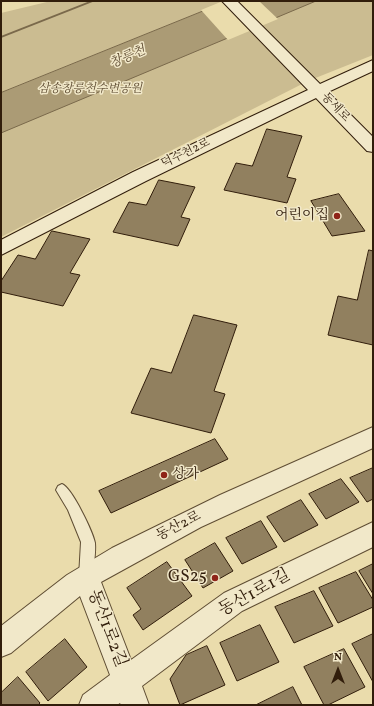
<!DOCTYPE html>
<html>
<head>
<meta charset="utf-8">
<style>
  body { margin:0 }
  #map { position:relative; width:374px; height:706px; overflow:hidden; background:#eadcac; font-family:Vollkorn,serif }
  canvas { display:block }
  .frame { position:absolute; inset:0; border:2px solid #311d0b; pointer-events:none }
  .north { position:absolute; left:318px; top:650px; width:40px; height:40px; -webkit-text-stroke:3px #f1e8c9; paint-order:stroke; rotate:0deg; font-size:11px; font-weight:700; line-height:16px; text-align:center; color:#311d0b }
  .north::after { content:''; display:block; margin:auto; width:14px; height:18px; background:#311d0b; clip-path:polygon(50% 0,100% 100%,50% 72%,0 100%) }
</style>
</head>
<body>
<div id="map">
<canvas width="374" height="706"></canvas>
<div class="frame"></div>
<div class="north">N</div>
</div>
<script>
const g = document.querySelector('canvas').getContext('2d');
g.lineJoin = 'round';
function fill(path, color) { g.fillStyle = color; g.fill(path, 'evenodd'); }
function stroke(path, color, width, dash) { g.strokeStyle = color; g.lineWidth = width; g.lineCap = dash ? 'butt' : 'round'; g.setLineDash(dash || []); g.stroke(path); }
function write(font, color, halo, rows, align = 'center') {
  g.font = font + ' Vollkorn,"Noto Serif KR",serif'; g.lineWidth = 3; g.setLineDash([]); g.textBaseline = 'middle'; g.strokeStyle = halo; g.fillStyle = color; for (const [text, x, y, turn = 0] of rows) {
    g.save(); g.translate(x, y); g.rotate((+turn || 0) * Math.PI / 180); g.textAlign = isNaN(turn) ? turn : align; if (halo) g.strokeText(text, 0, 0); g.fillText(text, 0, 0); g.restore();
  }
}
const green = new Path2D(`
  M51,1H373V55L308,81L1,237V13Z`);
const water = new Path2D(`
  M228,1H316L1,133V93Z`);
const pier = new Path2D(`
  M223,1H259L278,19L228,40L201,10Z`);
const stream = new Path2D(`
  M90,1H95L1,38V36Z`);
const building = new Path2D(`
  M267,129L302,136L287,177L296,179L287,203L224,190L236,163L252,166Z
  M159,180L195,187L181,217L190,219L178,246L113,232L129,202L146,205Z
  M339,194L365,231L332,236L311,201Z
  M52,231L90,239L70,273L80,275L63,306L1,292V281L18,255L35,259Z
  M369,250L373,251V345L328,335L338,296L357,300Z
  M194,315L237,325L214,391L225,394L211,433L131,413L151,368L171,373Z
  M215,439L228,459L111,513L99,491Z
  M373,468V499L367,502L350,478Z
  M341,479L359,502L326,519L309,494Z
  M301,500L318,525L284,542L267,517Z
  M261,521L277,547L242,564L226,538Z
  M215,543L233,571L203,588L185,560Z
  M167,562L192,596L143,630L133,615L141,609L127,588Z
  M373,564V594L359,571Z
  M356,572L373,600V607L338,623L319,588Z
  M314,591L333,626L294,643L275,607Z
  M260,625L279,662L237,681L220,643Z
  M373,634V682L352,644Z
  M65,639L87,667L48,701L26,672Z
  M207,646L225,685L180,705L170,679L186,655Z
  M344,649L365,687L328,705H324L304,667Z
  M18,677L40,703L38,705H1V693Z
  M293,687L302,705H256Z`);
const lane = new Path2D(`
  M62,484C72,488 93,532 95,543C96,554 93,566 93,577L91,582L86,583L81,582L79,577L81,542L68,510L56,490L58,486Z`);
const street = new Path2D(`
  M373,427V448L201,527L101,582L131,660L224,593L373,522V547L242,611L142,686L149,705H121L120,703L117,705H79L83,695L110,675L80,596L11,653L1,657V626L67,575L112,548L220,495Z`);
const secondary = new Path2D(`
  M222,1H237L320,84L373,60V71L328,92L373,137V152L367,151L316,98L146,181L1,255V240L133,172L308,90Z`);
const markers = [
  [337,216,4,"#8f2418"],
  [164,475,4,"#8f2418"],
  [215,578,4,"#8f2418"]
];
const farParknames = [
  ["삼송창릉천수변공원",90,90]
];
const farStreetnames = [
  ["동세로",335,108,46],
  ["덕수천2로",186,154,-26]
];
const farWaternames = [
  ["창릉천",128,58,-24]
];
const poiNames = [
  ["어린이집",329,216],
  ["상가",172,475,"left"]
];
const streetNames = [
  ["동산2로",179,527,-27]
];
const nearPoinames = [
  ["GS25",207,578]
];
const nearStreetnames = [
  ["동산1로1길",255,594,-29],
  ["동산1로2길",106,629,69]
];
fill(green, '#cbbc91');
fill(water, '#ab9b75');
stroke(water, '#7a694b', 1);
fill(pier, '#eadcac');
fill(stream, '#7a694b');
fill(building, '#91805f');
stroke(building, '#311d0b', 1);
stroke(lane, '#5f4d33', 2);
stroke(street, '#5f4d33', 2);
stroke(secondary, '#311d0b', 2);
fill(lane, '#f1e8c9');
fill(street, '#f1e8c9');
fill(secondary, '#f1e8c9');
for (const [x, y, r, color] of markers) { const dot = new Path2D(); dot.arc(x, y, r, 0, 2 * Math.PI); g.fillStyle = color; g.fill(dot); stroke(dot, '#f1e8c9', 1.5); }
write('italic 12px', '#5f4d33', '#f1e8c9', farParknames);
write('12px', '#311d0b', '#f1e8c9', farStreetnames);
write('italic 13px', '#5c4930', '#f1e8c9', farWaternames);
write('14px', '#311d0b', '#f1e8c9', poiNames, 'right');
write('14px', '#311d0b', '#f1e8c9', streetNames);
write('17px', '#311d0b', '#f1e8c9', nearPoinames, 'right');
write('17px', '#311d0b', '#f1e8c9', nearStreetnames);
</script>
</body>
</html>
